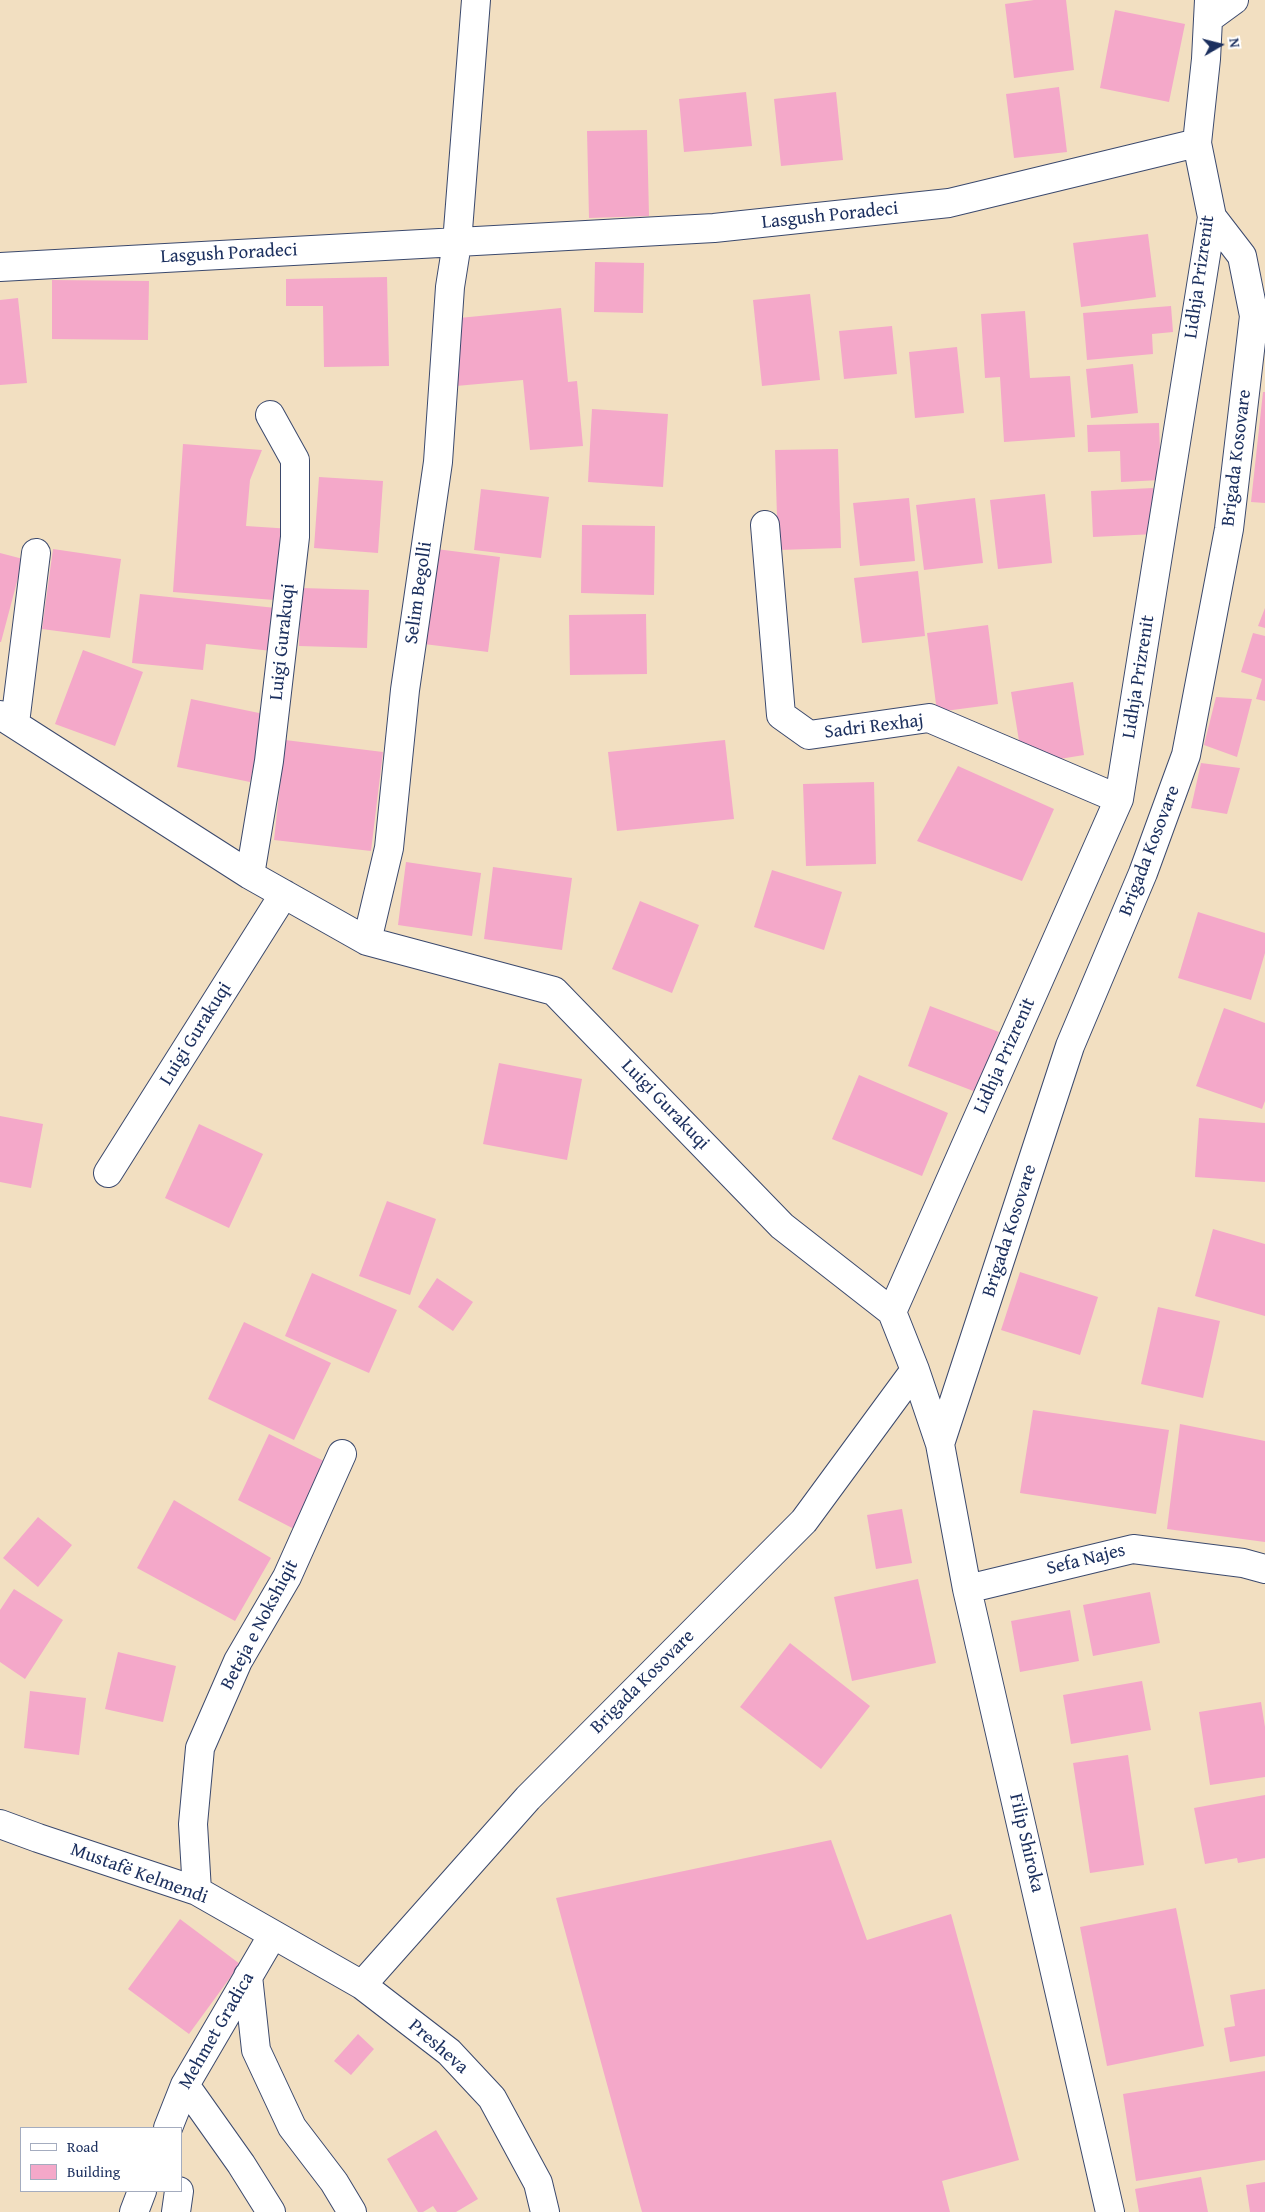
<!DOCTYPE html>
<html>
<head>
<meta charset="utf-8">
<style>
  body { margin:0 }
  #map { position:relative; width:1265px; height:2212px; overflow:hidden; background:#f2dfc1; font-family:"Gentium Book Plus",serif }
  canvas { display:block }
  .legend { position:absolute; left:20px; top:2127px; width:162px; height:65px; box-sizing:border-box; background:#fff; border:1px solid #a4acbf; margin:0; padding:6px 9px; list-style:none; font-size:15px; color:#1b2f5e }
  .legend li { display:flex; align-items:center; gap:10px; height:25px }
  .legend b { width:25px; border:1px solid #a4acbf }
  .north { position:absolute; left:1195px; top:20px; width:50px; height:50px; -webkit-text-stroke:4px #fff; paint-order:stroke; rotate:82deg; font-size:14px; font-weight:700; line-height:20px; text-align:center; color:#1b2f5e }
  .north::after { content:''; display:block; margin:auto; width:18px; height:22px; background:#1b2f5e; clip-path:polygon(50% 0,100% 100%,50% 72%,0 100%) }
</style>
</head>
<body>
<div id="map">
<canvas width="1265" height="2212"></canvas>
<ul class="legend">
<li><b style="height:6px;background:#fff"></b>Road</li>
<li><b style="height:14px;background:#f4a8c9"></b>Building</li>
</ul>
<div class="north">N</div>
</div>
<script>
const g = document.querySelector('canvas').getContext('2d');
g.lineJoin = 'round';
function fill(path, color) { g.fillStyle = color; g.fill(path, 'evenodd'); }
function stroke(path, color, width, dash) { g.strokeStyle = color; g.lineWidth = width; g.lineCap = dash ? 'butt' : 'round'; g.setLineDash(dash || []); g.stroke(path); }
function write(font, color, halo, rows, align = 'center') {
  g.font = font + ' "Gentium Book Plus",serif'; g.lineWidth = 4; g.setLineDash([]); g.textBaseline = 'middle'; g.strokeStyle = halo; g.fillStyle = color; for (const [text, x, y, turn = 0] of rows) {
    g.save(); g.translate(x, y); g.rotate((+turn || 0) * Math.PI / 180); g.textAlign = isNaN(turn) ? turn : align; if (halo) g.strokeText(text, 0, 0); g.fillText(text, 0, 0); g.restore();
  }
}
const building = new Path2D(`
  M1034,0H1066L1074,70L1014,78L1005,4Z
  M1115,10L1185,24L1169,102L1100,88Z
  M1059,87L1067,152L1014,158L1006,94Z
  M746,92L752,146L684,152L679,99Z
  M836,92L843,160L781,166L774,99Z
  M647,130L649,216L589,218L587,131Z
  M1148,234L1156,297L1081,307L1073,243Z
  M595,262L644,263L643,313L594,312Z
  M387,277L389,366L324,367L323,306H286V279Z
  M52,280L149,281L148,340L52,339Z
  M810,294L820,380L762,386L753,300Z
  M18,298L27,383L0,385V300Z
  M1171,306L1173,332L1152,334L1153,354L1087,360L1083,313Z
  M561,308L568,382L577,381L583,446L530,450L523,380L456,386L449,319Z
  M1025,311L1030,378L1070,376L1075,437L1004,442L1000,377L985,378L981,314Z
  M892,326L897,374L844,379L839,331Z
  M957,347L964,413L915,418L909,352Z
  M1133,364L1138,413L1091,418L1086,369Z
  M1263,392H1265V503L1251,502Z
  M592,409L668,414L663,487L588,482Z
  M1159,423L1161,480L1121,482L1120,451L1088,452L1087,425Z
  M183,444L262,450L250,480L246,526L292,529L287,601L173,592Z
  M838,449L841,548L778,550L775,450Z
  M319,477L383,481L378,553L314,548Z
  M1153,488L1155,534L1093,537L1091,491Z
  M481,489L549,497L541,558L474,550Z
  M1045,494L1052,563L998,569L990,500Z
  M909,498L915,561L860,566L853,503Z
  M975,498L983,563L924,570L916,505Z
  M582,525L655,526L654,595L581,593Z
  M53,549L121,559L110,638L42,629Z
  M436,549L500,557L488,652L424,644Z
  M0,553L23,559L1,642H0Z
  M918,571L925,636L862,643L854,578Z
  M301,588L369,590L367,648L299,646Z
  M140,594L276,608L272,651L206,644L203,670L132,663Z
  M1265,608V628L1258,626Z
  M646,614L647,674L570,675L569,615Z
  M988,625L998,704L937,712L927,633Z
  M1253,633L1265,636V701L1256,699L1262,679L1241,672Z
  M83,650L143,672L115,746L55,724Z
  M1073,682L1084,755L1023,765L1011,692Z
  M1216,697L1252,699L1237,757L1204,745Z
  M191,699L264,714L250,782L177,767Z
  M285,740L383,752L371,851L274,840Z
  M725,740L734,819L617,831L608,752Z
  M1201,763L1240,768L1227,814L1191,808Z
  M958,766L1054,809L1022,881L917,841Z
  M874,782L876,864L806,866L803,784Z
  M406,862L481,873L472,936L398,925Z
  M493,867L572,878L562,950L484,939Z
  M772,870L842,892L824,950L754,927Z
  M640,901L699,925L672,993L612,969Z
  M1198,912L1265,933V953L1251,1000L1178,978Z
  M930,1006L999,1032L976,1092L908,1066Z
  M1224,1008L1265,1023V1101L1262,1109L1196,1086Z
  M499,1063L582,1079L567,1160L483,1144Z
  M859,1075L948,1113L922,1176L832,1139Z
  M0,1116L43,1124L31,1188L0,1182Z
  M1199,1118L1265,1123V1182L1195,1177Z
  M199,1124L263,1154L229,1228L165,1198Z
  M387,1201L436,1219L410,1295L359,1276Z
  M1213,1229L1265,1244V1316L1195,1296Z
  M1020,1272L1098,1297L1080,1355L1001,1330Z
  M312,1273L397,1310L369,1373L285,1336Z
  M437,1278L473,1302L453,1331L418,1307Z
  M1158,1307L1220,1321L1203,1398L1141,1384Z
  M244,1322L331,1363L294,1440L208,1399Z
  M1033,1410L1169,1430L1156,1514L1020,1493Z
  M1180,1424L1265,1441V1542L1167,1529Z
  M269,1434L328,1463L296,1530L238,1500Z
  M174,1500L271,1558L235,1621L137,1568Z
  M902,1509L912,1563L876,1569L867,1515Z
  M38,1517L72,1545L38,1587L3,1558Z
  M918,1579L936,1663L852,1681L834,1597Z
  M14,1589L63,1620L25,1679L0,1662V1610Z
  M1150,1592L1160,1643L1093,1656L1083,1605Z
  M1070,1610L1079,1661L1020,1672L1011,1621Z
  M790,1643L870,1706L821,1769L740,1707Z
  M118,1652L176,1666L163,1722L105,1709Z
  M1142,1681L1151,1730L1071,1744L1063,1695Z
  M30,1691L86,1698L79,1755L24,1748Z
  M1261,1702L1265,1727V1777L1210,1785L1199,1712Z
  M1128,1755L1144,1865L1090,1873L1073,1763Z
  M1265,1795V1858L1238,1863L1237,1858L1205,1864L1194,1808Z
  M831,1840L867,1940L951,1914L1019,2160L942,2181L950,2212H642L556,1898Z
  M1176,1908L1204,2046L1107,2066L1080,1927Z
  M180,1919L240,1964L189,2034L128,1989Z
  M1265,1989V2056L1230,2062L1224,2028L1235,2026L1230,1995Z
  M358,2034L374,2049L351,2075L334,2061Z
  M1265,2071V2160L1136,2181L1123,2094Z
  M436,2130L478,2199L456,2212H437L433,2206L423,2212H418L387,2159Z
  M1201,2177L1208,2212H1139L1135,2189Z
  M1265,2182V2212H1250L1246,2185Z`);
const minor = new Path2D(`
  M1208,19L1234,0
  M0,267L714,228L949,203L1197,143
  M765,525L781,715L809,735L929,718L1119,799
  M0,715L250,875L367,941L554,991L782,1226L892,1312L915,1370L940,1444L967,1589L1110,2212
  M15,723L36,553
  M250,875L269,761L295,537V460L270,415
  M367,941L389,848L405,690L438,462L450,287L457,243L476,0
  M108,1173L284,894
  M892,1312L1119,799L1212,217L1197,143L1206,59L1209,0
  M940,1444L1070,1046L1143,873L1186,755L1229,529L1254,316L1242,256L1212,217
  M967,1589L1133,1549L1243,1563L1265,1569
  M0,1824L38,1838L197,1891L362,1985L449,2052L492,2098L538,2183L545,2212
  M197,1891L193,1824L200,1748L238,1661L287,1577L342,1454
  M248,1976L256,2050L292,2127L334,2182L352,2212
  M362,1985L528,1798L804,1521L915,1370
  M185,2085L241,2164L271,2212
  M168,2128L185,2085L272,1936
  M134,2212L142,2191
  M176,2212L179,2191`);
const streetNames = [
  ["Lasgush Poradeci",830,216,-6],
  ["Lasgush Poradeci",229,254,-3],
  ["Lidhja Prizrenit",1200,277,-82],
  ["Brigada Kosovare",1237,458,-83],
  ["Selim Begolli",419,593,-82],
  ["Luigi Gurakuqi",283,642,-84],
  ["Lidhja Prizrenit",1139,677,-81],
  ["Sadri Rexhaj",874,727,-7],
  ["Brigada Kosovare",1150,851,-69],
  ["Luigi Gurakuqi",196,1034,-58],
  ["Lidhja Prizrenit",1005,1056,-66],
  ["Luigi Gurakuqi",665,1105,46],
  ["Brigada Kosovare",1010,1231,-72],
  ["Sefa Najes",1086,1560,-14],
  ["Beteja e Nokshiqit",260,1625,-62],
  ["Brigada Kosovare",643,1682,-45],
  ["Filip Shiroka",1026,1843,77],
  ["Mustafë Kelmendi",139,1874,20],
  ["Mehmet Gradica",217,2031,-60],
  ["Presheva",438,2047,41]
];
fill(building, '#f4a8c9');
stroke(minor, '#3b496d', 30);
stroke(minor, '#fff', 28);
write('19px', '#1b2f5e', '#fff', streetNames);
</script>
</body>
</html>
